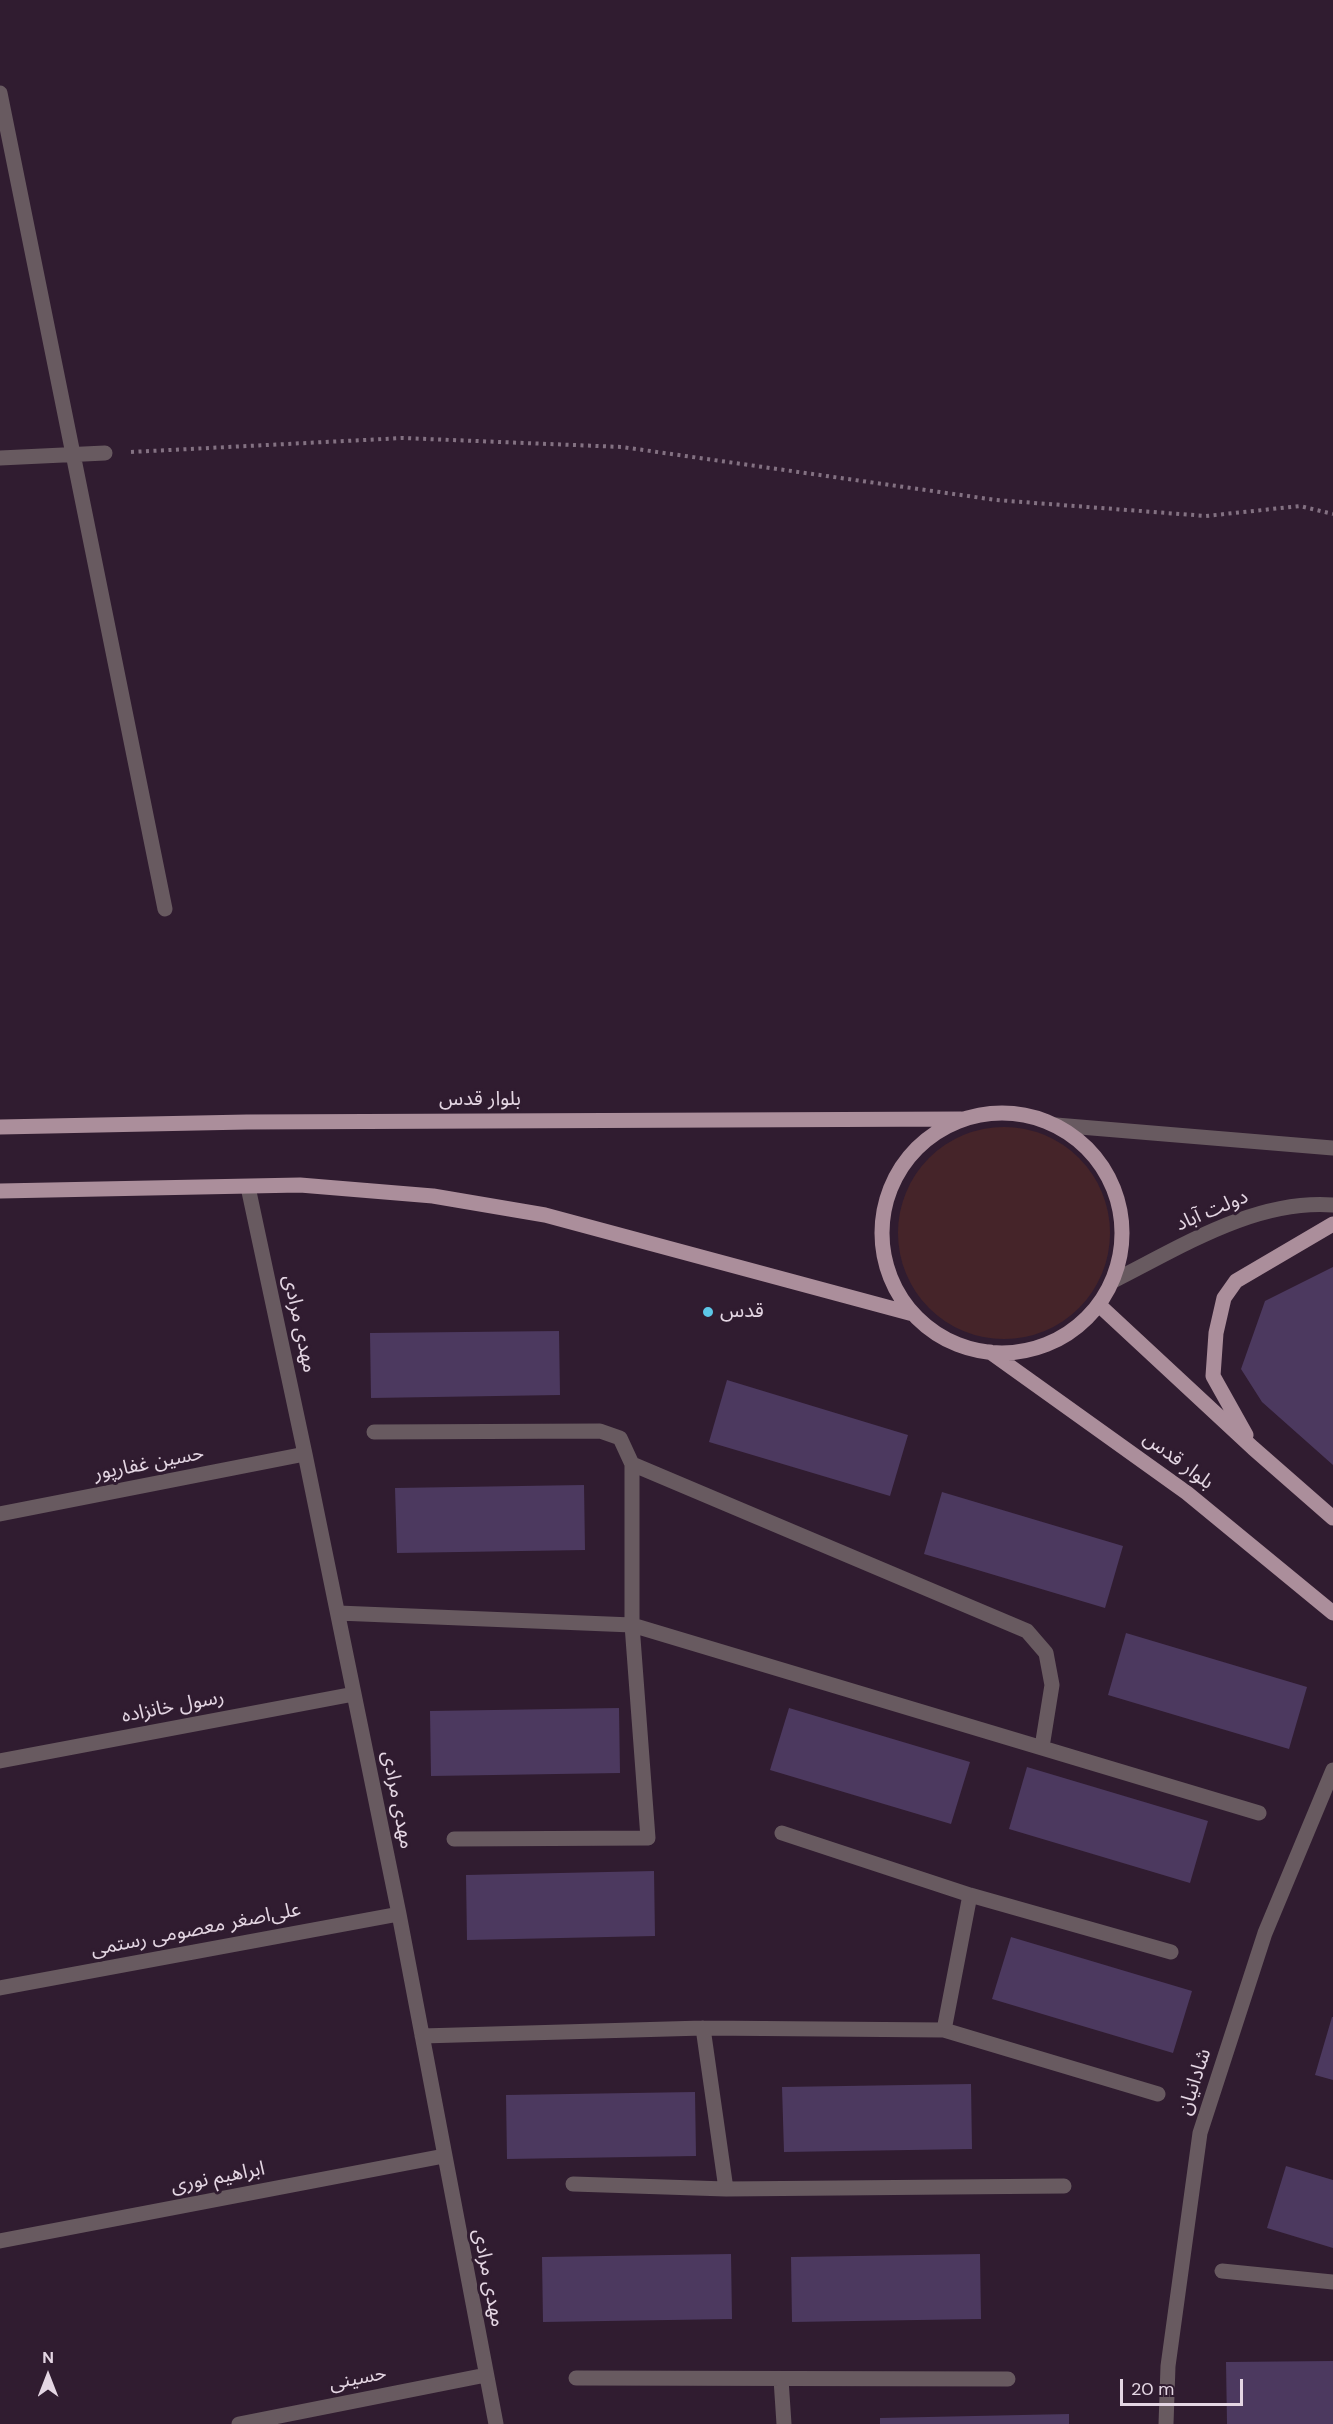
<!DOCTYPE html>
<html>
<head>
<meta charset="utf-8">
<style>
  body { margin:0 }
  #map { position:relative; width:1333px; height:2424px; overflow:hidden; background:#301c30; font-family:"DM Sans",sans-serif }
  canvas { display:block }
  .north { position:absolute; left:18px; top:2346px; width:60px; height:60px; -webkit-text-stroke:4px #301c30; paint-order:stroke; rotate:0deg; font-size:16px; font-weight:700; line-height:24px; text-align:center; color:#e4d6e3 }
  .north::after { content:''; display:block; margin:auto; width:21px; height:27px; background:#e4d6e3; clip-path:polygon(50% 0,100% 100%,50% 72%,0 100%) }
  .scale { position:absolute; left:1120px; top:2379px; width:123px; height:27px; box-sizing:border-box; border:3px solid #e4d6e3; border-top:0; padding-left:8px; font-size:18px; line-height:21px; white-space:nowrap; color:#e4d6e3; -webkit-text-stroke:4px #301c30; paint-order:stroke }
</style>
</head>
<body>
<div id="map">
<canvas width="1333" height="2424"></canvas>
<div class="north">N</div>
<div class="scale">20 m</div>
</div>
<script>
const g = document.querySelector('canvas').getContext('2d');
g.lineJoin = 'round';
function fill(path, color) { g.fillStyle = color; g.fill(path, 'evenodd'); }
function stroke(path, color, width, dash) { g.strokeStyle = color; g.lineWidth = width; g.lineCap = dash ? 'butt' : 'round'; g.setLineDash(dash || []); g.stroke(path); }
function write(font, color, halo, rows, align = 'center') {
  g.font = font + ' "DM Sans","Noto Sans Arabic",sans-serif'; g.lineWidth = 6; g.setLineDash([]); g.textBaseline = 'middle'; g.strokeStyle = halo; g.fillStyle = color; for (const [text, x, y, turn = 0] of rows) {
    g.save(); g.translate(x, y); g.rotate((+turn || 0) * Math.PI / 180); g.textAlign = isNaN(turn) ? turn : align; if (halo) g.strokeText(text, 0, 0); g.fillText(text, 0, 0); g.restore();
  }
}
const green = new Path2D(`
  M898 1233a106 106 0 1 1 212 0a106 106 0 1 1-212 0Z`);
const building = new Path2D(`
  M1333,1267V1465L1262,1402L1241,1369L1265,1301Z
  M559,1331L560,1395L371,1398L370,1333Z
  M727,1380L908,1435L890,1496L709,1442Z
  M584,1485L585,1550L397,1553L395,1488Z
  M942,1492L1123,1546L1105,1608L924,1554Z
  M1126,1633L1307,1687L1289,1749L1108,1695Z
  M619,1708L620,1773L431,1776L430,1711Z
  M789,1708L970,1762L951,1824L770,1770Z
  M1027,1767L1208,1821L1190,1883L1009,1829Z
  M654,1871L655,1936L467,1940L466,1875Z
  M1011,1937L1192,1991L1173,2053L992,1999Z
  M1332,2017H1333V2080L1315,2075Z
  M971,2084L972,2149L784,2152L782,2087Z
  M695,2092L696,2156L507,2159L506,2095Z
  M1286,2166L1333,2180V2248L1267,2228Z
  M731,2254L732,2319L543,2322L542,2257Z
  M980,2254L981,2319L792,2322L791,2257Z
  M1333,2361V2424H1227L1226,2362Z
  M1069,2414V2424H880V2418Z`);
const path = new Path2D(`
  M131,452L403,438L622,447L996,500L1206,516L1300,506L1333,514`);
const minor = new Path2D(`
  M0,93L165,909
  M0,458L105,453
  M1056,1125L1333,1148
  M248,1187L305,1454L399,1914L496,2424
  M1113,1281C1181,1247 1255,1199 1333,1205
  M374,1432L600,1431L620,1438L632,1464V1625L648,1838L454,1839
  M632,1464L1027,1631L1046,1653L1052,1685L1042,1747
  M0,1514L305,1454
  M338,1613L632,1625L1259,1813
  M0,1761L354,1694
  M782,1833L970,1895L1171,1952
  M0,1988L399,1914
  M703,2028L726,2189
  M944,2030L970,1895
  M422,2036L703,2028L944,2030L1158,2094
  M573,2184L726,2189L1064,2186
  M0,2241L444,2156
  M1222,2271L1333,2282
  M576,2378L1008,2379
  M781,2379L784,2424
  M239,2424L486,2375
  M1166,2424L1168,2366L1200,2133L1265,1933L1333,1770`);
const major = new Path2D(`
  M882 1233a120 120 0 1 1 240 0a120 120 0 1 1-240 0Z
  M0,1127L247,1122L961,1119
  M0,1191L300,1185L433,1196L545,1215L913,1314
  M1099,1305L1253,1448L1333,1518
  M990,1352L1187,1493L1333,1613
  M1246,1435L1213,1376L1216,1333L1224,1298L1236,1281L1333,1224`);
const markers = [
  [708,1312,6,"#5cc7e7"]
];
const streetNames = [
  ["بلوار قدس",480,1100],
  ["دولت آباد",1212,1211,-23],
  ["مهدی مرادی",299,1324,78],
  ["بلوار قدس",1178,1461,37],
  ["حسین غفارپور",149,1464,-11],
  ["رسول خانزاده",173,1707,-11],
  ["مهدی مرادی",397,1800,79],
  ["علی‌اصغر معصومی رستمی",196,1930,-11],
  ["شادانیان",1195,2082,-72],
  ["ابراهیم نوری",218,2178,-11],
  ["مهدی مرادی",488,2278,79],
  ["حسینی",358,2379,-11]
];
const poiNames = [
  ["قدس",720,1312]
];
fill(green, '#452429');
fill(building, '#4c395f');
stroke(path, '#837182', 4, [3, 4.5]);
stroke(minor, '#685a60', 15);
stroke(major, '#ab8e9b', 15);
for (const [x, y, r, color] of markers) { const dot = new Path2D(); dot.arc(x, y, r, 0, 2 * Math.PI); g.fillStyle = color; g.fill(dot); stroke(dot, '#301c30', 2); }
write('20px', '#e4d6e3', '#301c30', streetNames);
write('20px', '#e4d6e3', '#301c30', poiNames, 'left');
</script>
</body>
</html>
